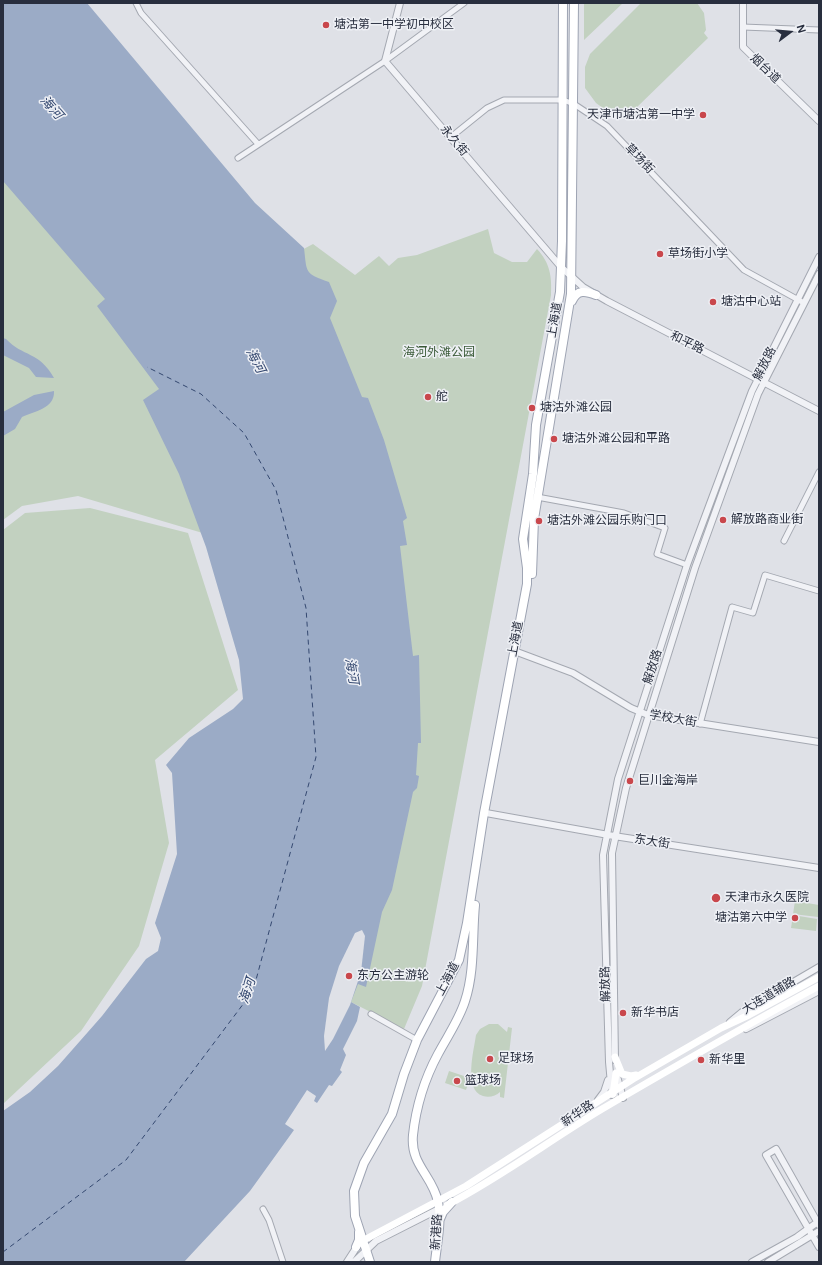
<!DOCTYPE html>
<html>
<head>
<meta charset="utf-8">
<style>
  body { margin:0 }
  #map { position:relative; width:822px; height:1265px; overflow:hidden; background:#dfe1e7; font-family:"DM Sans",sans-serif }
  canvas { display:block }
  .frame { position:absolute; inset:0; border:4px solid #282e3e; pointer-events:none }
  .north { position:absolute; left:770px; top:12px; width:40px; height:40px; -webkit-text-stroke:3px #eef0f5; paint-order:stroke; rotate:74deg; font-size:11px; font-weight:700; line-height:16px; text-align:center; color:#282e3e }
  .north::after { content:''; display:block; margin:auto; width:14px; height:18px; background:#282e3e; clip-path:polygon(50% 0,100% 100%,50% 72%,0 100%) }
</style>
</head>
<body>
<div id="map">
<canvas width="822" height="1265"></canvas>
<div class="frame"></div>
<div class="north">N</div>
</div>
<script>
const g = document.querySelector('canvas').getContext('2d');
g.lineJoin = 'round';
function fill(path, color) { g.fillStyle = color; g.fill(path, 'evenodd'); }
function stroke(path, color, width, dash) { g.strokeStyle = color; g.lineWidth = width; g.lineCap = dash ? 'butt' : 'round'; g.setLineDash(dash || []); g.stroke(path); }
function write(font, color, halo, rows, align = 'center') {
  g.font = font + ' "DM Sans","Noto Sans SC",sans-serif'; g.lineWidth = 3; g.setLineDash([]); g.textBaseline = 'middle'; g.strokeStyle = halo; g.fillStyle = color; for (const [text, x, y, turn = 0] of rows) {
    g.save(); g.translate(x, y); g.rotate((+turn || 0) * Math.PI / 180); g.textAlign = isNaN(turn) ? turn : align; if (halo) g.strokeText(text, 0, 0); g.fillText(text, 0, 0); g.restore();
  }
}
const green = new Path2D(`
  M584,3H623L584,40Z
  M641,3H697L704,13L706,30L704,33L708,38L633,111L617,114L607,111L596,103L585,88V67L590,54Z
  M3,173L103,289L165,393L206,534L78,496L22,506L3,520Z
  M488,229L494,253L512,262H527L537,249C550,263 552,276 551,295L422,986L404,1029L345,999L298,252L313,244L355,275L379,256L389,266L398,258L417,255Z
  M90,508L188,533L238,690L155,760L169,843L139,946L81,1031L3,1104V530L25,513Z
  M795,901L819,905L818,917L793,914Z
  M793,915L817,919L816,931L791,928Z
  M489,1024H498L507,1032L508,1027L512,1028L504,1098L500,1097V1092C496,1096 489,1098 483,1096C463,1090 474,1050 476,1035L480,1029Z
  M449,1071L470,1078L466,1090L445,1083Z`);
const water = new Path2D(`
  M3,3H87L255,203L304,248C307,273 304,273 329,282L337,301L330,318L362,397L368,398L384,440L407,518L403,521L407,545L400,546L413,656L419,655L421,743H418L416,775L419,776L417,788L413,792L392,890L382,912L366,987L358,984L351,1002L360,1007L357,1021L343,1049L346,1055L340,1070L342,1072L332,1086L329,1085L317,1103L314,1101L316,1096L307,1090L285,1124L294,1130L250,1191L184,1262H3V1111L30,1092L58,1066L102,1016L146,959L158,951L161,938L155,923L177,854L172,773L166,765L189,738L233,709L243,699L239,660L206,547L179,474L143,400L159,389L97,306L105,299L3,181Z
  M3,338L6,339C23,357 39,351 54,378L36,377L29,368L3,355Z
  M54,391C55,409 34,411 22,417L15,429L3,436V412L34,395Z`);
const pier = new Path2D(`
  M362,930L365,936L361,972L350,1005L333,1039L325,1051L324,1036L329,998L339,966L355,933Z`);
const ferry = new Path2D(`
  M3,1252L126,1160L253,991L316,757L306,608L276,490L244,433L201,394L147,367`);
const minor = new Path2D(`
  M136,3L141,13L258,144
  M743,27L819,30
  M451,137L487,108L504,100H563L574,104L607,126L744,270L804,303
  M238,158L385,61L464,3
  M537,497L624,513L665,528L657,554L687,565
  M784,541L819,472
  M700,724L732,607L753,613L765,575L819,591
  M371,1014L417,1040
  M263,1209L269,1220L283,1262`);
const tertiary = new Path2D(`
  M400,3L385,61L561,267L583,287L607,301L819,411
  M743,3V47L819,121
  M517,652L573,673L631,708L648,715L819,742
  M486,813L614,836L819,868
  M730,1022L742,1012L819,967
  M746,1029L819,991
  M615,1060L612,853L626,788L695,568L758,394L819,274
  M617,1076L623,1098
  M612,1095L609,1062L603,855L618,779L687,565L752,391L819,257
  M598,1100L604,1092L608,1080
  M819,1225L776,1149L766,1155L819,1247
  M347,1262L358,1245
  M354,1262L376,1241L439,1209
  M752,1262L797,1237L819,1221
  M768,1262L819,1231`);
const secondary = new Path2D(`
  M615,1057L622,1074L631,1076L636,1075
  M613,1094L616,1073
  M447,1205C501,1177 550,1140 602,1109C674,1067 746,1025 819,986
  M364,1240L466,1186L633,1079L721,1028L749,1015L819,977`);
const primary = new Path2D(`
  M572,301C577,289 586,291 596,295
  M532,574L534,519L571,294L574,3
  M440,1219L443,1212L452,1202
  M356,1247L359,1240V1232
  M370,1262L355,1216L354,1191L364,1163L392,1114L404,1074L417,1040L459,960L467,923L484,813L527,584V568L523,539L533,474L536,425L560,292L562,241L563,3
  M435,1262C437,1243 442,1220 438,1202C433,1176 410,1165 413,1135C416,1107 424,1080 438,1054C447,1037 459,1020 465,1001C475,971 472,936 475,905`);
const markers = [
  [326,25,4,"#c9474c"],
  [703,115,4,"#c9474c"],
  [660,254,4,"#c9474c"],
  [713,302,4,"#c9474c"],
  [428,397,4,"#c9474c"],
  [532,408,4,"#c9474c"],
  [554,439,4,"#c9474c"],
  [723,520,4,"#c9474c"],
  [539,521,4,"#c9474c"],
  [630,781,4,"#c9474c"],
  [716,898,5,"#c9474c"],
  [795,918,4,"#c9474c"],
  [349,976,4,"#c9474c"],
  [623,1013,4,"#c9474c"],
  [490,1059,4,"#c9474c"],
  [701,1060,4,"#c9474c"],
  [457,1081,4,"#c9474c"]
];
const poiNames = [
  ["塘沽第一中学初中校区",334,25],
  ["天津市塘沽第一中学",695,115,"right"],
  ["草场街小学",668,254],
  ["塘沽中心站",721,302],
  ["舵",436,397],
  ["塘沽外滩公园",540,408],
  ["塘沽外滩公园和平路",562,439],
  ["解放路商业街",731,520],
  ["塘沽外滩公园乐购门口",547,521],
  ["巨川金海岸",638,781],
  ["天津市永久医院",725,898],
  ["塘沽第六中学",787,918,"right"],
  ["东方公主游轮",357,976],
  ["新华书店",631,1013],
  ["足球场",498,1059],
  ["新华里",709,1060],
  ["篮球场",465,1081]
];
const streetNames = [
  ["烟台道",765,69,44],
  ["永久街",454,141,50],
  ["草场街",639,159,46],
  ["上海道",555,320,-80],
  ["和平路",687,343,26],
  ["解放路",765,364,-63],
  ["上海道",516,639,-79],
  ["解放路",653,667,-72],
  ["学校大街",673,719,10],
  ["东大街",652,842,9],
  ["上海道",448,979,-62],
  ["解放路",606,984,-92],
  ["大连道辅路",769,996,-31],
  ["新华路",578,1114,-34],
  ["新港路",437,1232,-86]
];
const parkNames = [
  ["海河外滩公园",439,353]
];
const waterNames = [
  ["海河",51,108,48],
  ["海河",255,361,63],
  ["海河",351,671,81],
  ["海河",248,991,-72]
];
fill(green, '#c2d1c0');
fill(water, '#9babc6');
fill(pier, '#dfe1e7');
stroke(ferry, '#344870', 1, [5, 4]);
stroke(minor, '#a4a8b1', 7);
stroke(tertiary, '#a4a8b1', 8);
stroke(primary, '#9ea4b3', 10);
stroke(minor, '#f1f2f6', 5);
stroke(tertiary, '#f1f2f6', 6);
stroke(secondary, '#fff', 7);
stroke(primary, '#fff', 8);
for (const [x, y, r, color] of markers) { const dot = new Path2D(); dot.arc(x, y, r, 0, 2 * Math.PI); g.fillStyle = color; g.fill(dot); stroke(dot, '#eef0f5', 1.5); }
write('12px', '#282e3e', '#eef0f5', poiNames, 'left');
write('12px', '#282e3e', '#eef0f5', streetNames);
write('12px', '#395936', '#eef0f5', parkNames);
write('italic 13px', '#344870', '#eef0f5', waterNames);
</script>
</body>
</html>
